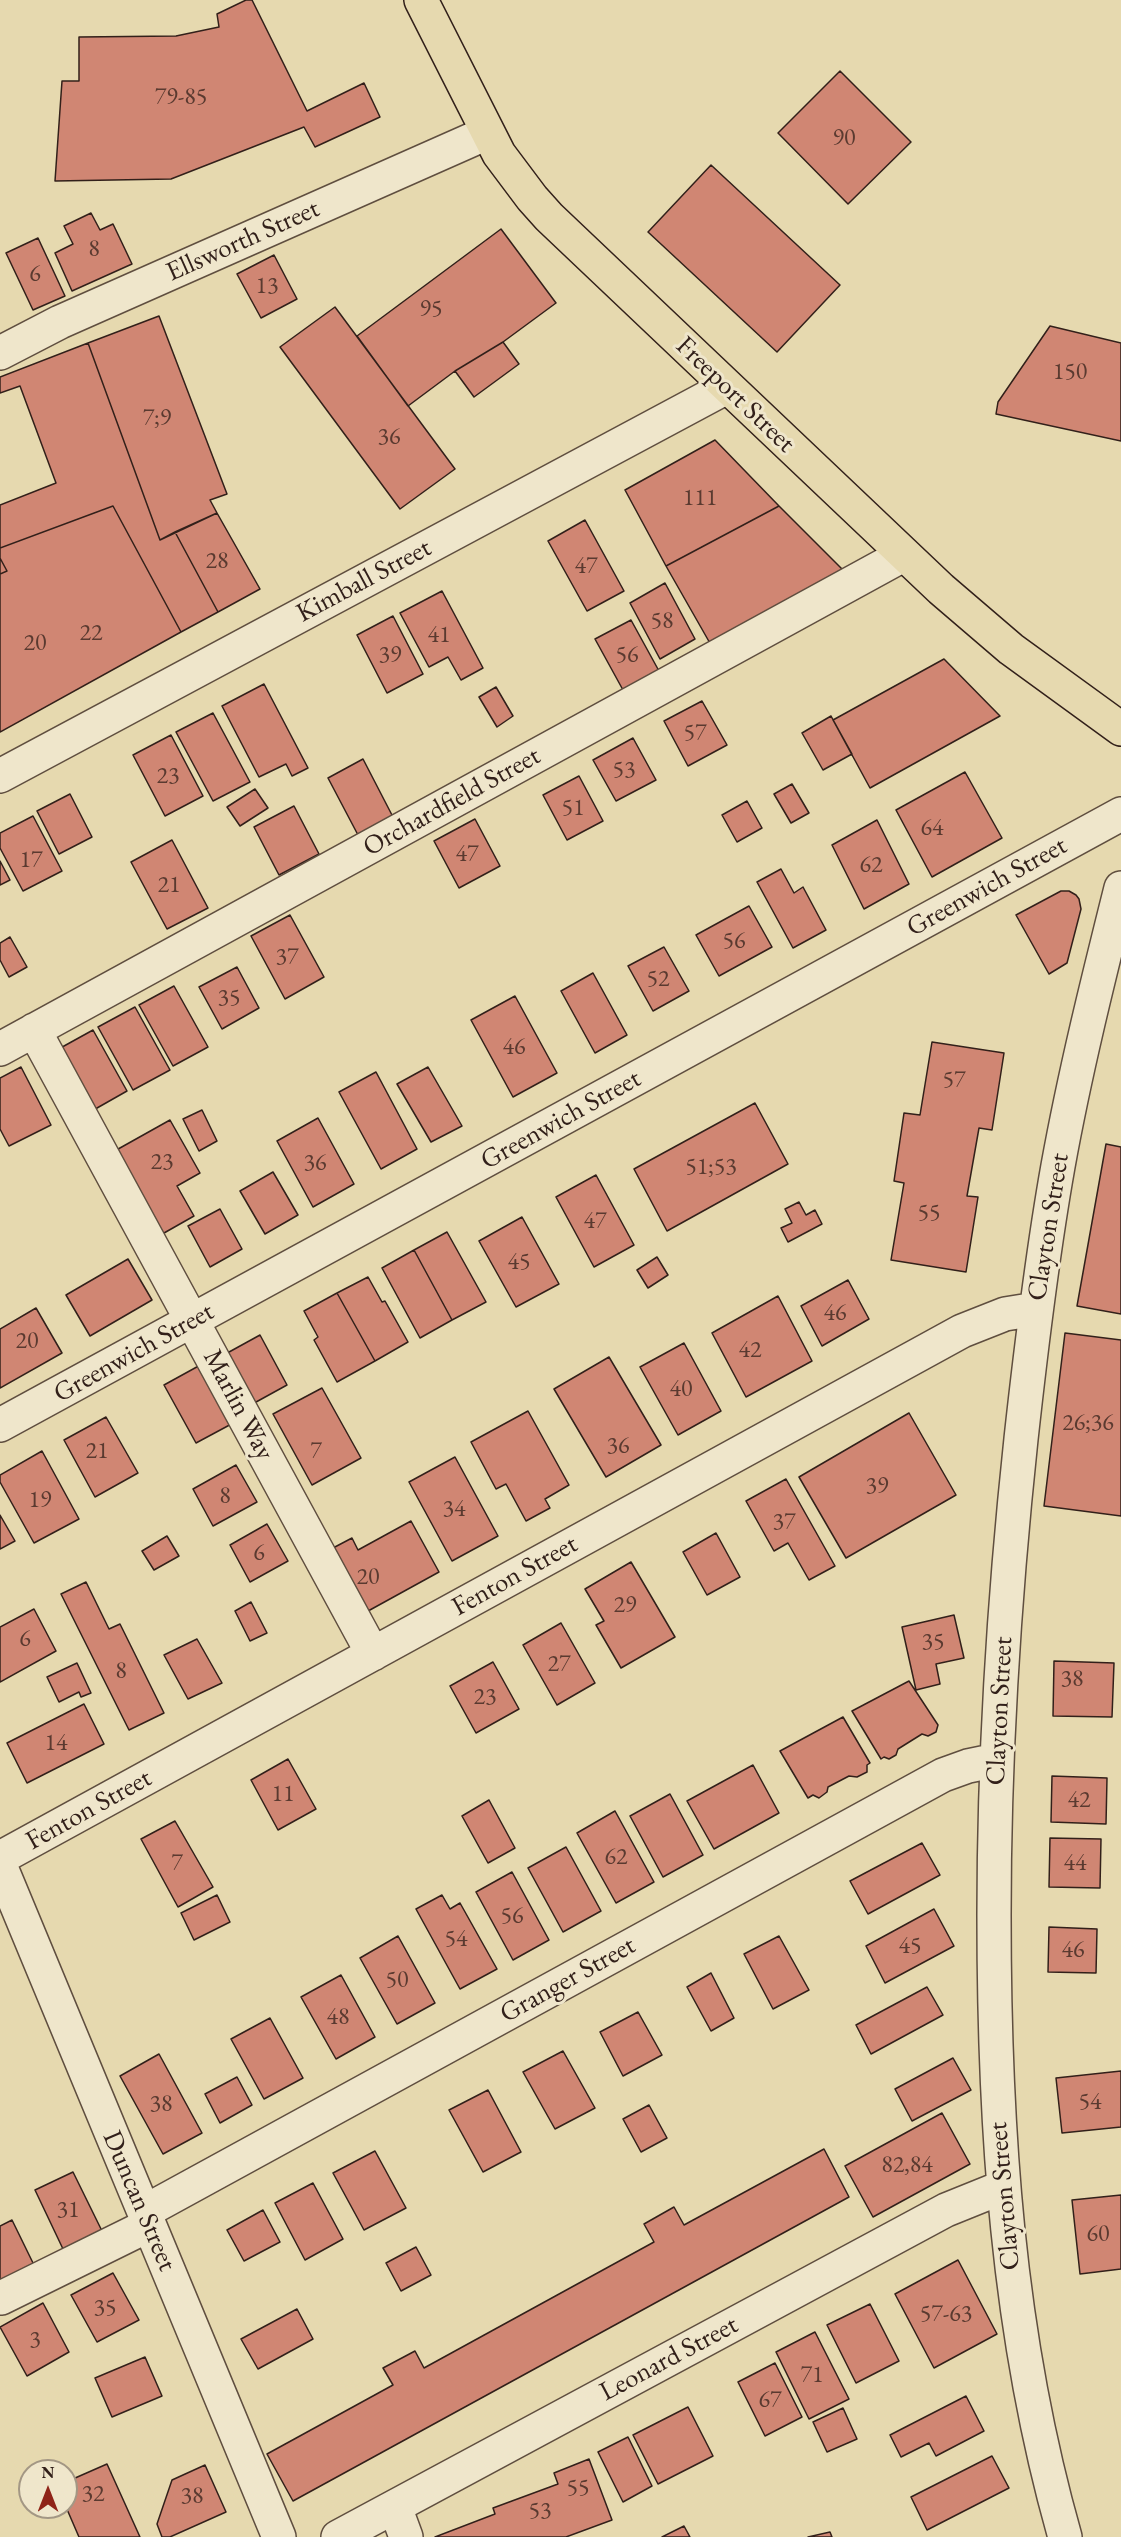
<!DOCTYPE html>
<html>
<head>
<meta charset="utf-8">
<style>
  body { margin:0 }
  #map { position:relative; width:1121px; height:2537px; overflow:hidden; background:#e6d9af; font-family:"EB Garamond",serif }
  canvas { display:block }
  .north { position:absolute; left:18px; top:2459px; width:60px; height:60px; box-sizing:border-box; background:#efe6cb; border:2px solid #a39784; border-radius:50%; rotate:0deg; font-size:16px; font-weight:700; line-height:24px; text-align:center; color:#32201a }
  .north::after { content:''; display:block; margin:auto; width:21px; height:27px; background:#8f2418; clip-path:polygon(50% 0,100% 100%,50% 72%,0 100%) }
</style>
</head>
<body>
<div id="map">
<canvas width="1121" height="2537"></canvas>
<div class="north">N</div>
</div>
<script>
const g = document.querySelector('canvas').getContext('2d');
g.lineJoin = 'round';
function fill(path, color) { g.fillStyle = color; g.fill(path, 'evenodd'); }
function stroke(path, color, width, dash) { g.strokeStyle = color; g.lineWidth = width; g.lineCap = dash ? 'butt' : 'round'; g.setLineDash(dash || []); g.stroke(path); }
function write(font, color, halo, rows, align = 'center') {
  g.font = font + ' "EB Garamond",serif'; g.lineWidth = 6; g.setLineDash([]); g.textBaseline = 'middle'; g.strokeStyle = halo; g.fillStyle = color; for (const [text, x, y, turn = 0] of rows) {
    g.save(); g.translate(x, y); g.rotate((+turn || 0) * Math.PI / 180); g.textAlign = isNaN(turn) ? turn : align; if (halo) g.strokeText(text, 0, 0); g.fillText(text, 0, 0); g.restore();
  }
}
const building = new Path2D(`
  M246,0H252L307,111L364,83L380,117L315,147L304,127L171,179L55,181L62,81H79V37L176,36L219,27L217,14Z
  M840,71L911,142L848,204L778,133Z
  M711,165L840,285L777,352L648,232Z
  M91,213L100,230L113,224L132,264L72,291L55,253L73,244L64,226Z
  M501,229L556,303L503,342L455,371L408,406L357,336Z
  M38,238L65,296L33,310L6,253Z
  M274,255L297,299L261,318L237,274Z
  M335,307L455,469L400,509L280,347Z
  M159,316L227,494L210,500L217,513L160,540L88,343Z
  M1050,326L1121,343V441L996,414L998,402Z
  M503,342L519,364L474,397L455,371Z
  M88,343L160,540L175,532L218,612L181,632L113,506L0,548V505L56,483L20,386L0,393V377Z
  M715,440L779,506L666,566L625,490Z
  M113,506L181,632L0,732V574L7,571L0,558V548Z
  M779,506L845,572L711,645L666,566Z
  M217,513L260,589L218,612L175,532Z
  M585,520L624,591L587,611L548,541Z
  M0,558L7,571L0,574Z
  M665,583L695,639L660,659L630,603Z
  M442,591L483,668L461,680L448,657L429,667L400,613Z
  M393,616L423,674L387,693L357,635Z
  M631,620L659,671L623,690L595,639Z
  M944,659L1000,716L870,788L833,720Z
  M264,684L308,768L292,776L286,764L259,777L222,706Z
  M496,687L513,716L497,727L479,697Z
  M702,701L727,745L688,766L664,721Z
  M213,713L250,782L213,801L176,732Z
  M831,716L852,754L823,770L802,733Z
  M171,735L203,796L165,816L133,755Z
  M633,738L656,780L616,801L593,760Z
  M363,759L393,817L358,835L328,778Z
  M965,772L1002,838L932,877L896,810Z
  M579,776L603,821L567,840L543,795Z
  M792,784L809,813L791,823L774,794Z
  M255,789L268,808L240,826L227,807Z
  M70,794L92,837L59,854L37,811Z
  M747,801L762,828L737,842L722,815Z
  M294,806L319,854L279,875L254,827Z
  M33,816L62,871L23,891L0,848V833Z
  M475,819L500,866L459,888L434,841Z
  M877,820L909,884L864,909L832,845Z
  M172,840L208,908L167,929L131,862Z
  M0,861L10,880L0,885Z
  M781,869L794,893L803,887L826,930L793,948L757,882Z
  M1061,891H1069L1076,895L1079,899L1081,909L1067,963L1049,974L1016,915Z
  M749,906L772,947L719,976L696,935Z
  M290,915L324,977L285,999L251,936Z
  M10,937L27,967L9,977L0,960V943Z
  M664,947L689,991L653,1011L628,966Z
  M237,967L259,1008L222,1029L199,987Z
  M593,973L627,1035L595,1053L561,991Z
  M174,986L208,1047L173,1066L139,1005Z
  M515,996L557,1073L513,1097L471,1020Z
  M135,1007L170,1070L133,1090L98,1027Z
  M93,1030L127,1091L90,1112L55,1051Z
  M932,1042L1004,1053L992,1130L979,1128L967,1196L978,1197L966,1272L891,1260L904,1183L894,1181L904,1113L920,1115Z
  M21,1067L51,1125L9,1146L0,1129V1078Z
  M428,1067L462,1126L431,1142L397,1084Z
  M376,1072L417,1149L381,1169L339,1092Z
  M755,1103L788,1164L667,1231L634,1169Z
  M202,1110L217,1141L199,1151L183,1119Z
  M318,1118L354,1184L313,1207L277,1141Z
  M170,1120L200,1173L177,1186L194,1216L157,1237L111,1153Z
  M1106,1144L1121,1147V1314L1077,1306Z
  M273,1172L298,1215L265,1234L240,1191Z
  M596,1175L634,1245L594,1267L556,1197Z
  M799,1202L806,1215L815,1210L822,1224L788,1242L781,1228L792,1223L785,1209Z
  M220,1209L242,1249L210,1267L188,1226Z
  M522,1217L559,1284L516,1307L479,1241Z
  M447,1232L486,1302L452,1320L414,1250Z
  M414,1250L452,1320L420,1338L382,1268Z
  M657,1257L668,1275L648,1288L637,1270Z
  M128,1259L152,1300L90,1336L66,1295Z
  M368,1277L382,1302L385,1301L408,1342L375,1361L337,1293Z
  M848,1280L869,1319L822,1346L801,1306Z
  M337,1293L375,1361L337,1382L314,1340L318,1337L304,1311Z
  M778,1296L812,1361L746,1397L712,1333Z
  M36,1308L62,1353L0,1388V1329Z
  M1065,1333L1121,1340V1516L1044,1506Z
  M260,1335L287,1385L247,1407L220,1357Z
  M684,1343L721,1411L678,1435L640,1367Z
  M609,1357L661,1445L606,1477L554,1389Z
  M204,1363L237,1421L196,1443L164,1385Z
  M322,1388L361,1458L312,1485L273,1414Z
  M528,1411L569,1485L545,1499L550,1508L526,1521L506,1484L496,1489L471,1442Z
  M909,1413L956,1495L846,1558L799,1477Z
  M106,1417L138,1473L95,1497L64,1440Z
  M42,1451L79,1519L34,1543L0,1482V1475Z
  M455,1457L498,1536L452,1561L409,1482Z
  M236,1465L257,1502L213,1526L193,1489Z
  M786,1479L835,1566L809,1580L788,1543L774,1551L746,1501Z
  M0,1515L15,1541L0,1549Z
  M411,1521L439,1572L359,1616L333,1548L352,1538L358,1550Z
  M267,1524L288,1561L250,1582L230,1545Z
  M716,1533L740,1577L707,1595L683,1552Z
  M167,1536L179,1556L154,1570L142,1551Z
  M631,1562L675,1637L621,1668L596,1625L604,1621L585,1589Z
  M86,1582L109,1629L120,1624L164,1713L129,1730L61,1594Z
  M251,1602L267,1633L250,1641L235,1611Z
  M34,1609L56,1651L0,1682V1627Z
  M954,1615L964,1658L936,1664L940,1684L916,1690L902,1627Z
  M561,1623L595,1683L557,1705L523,1645Z
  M197,1639L222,1683L188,1699L164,1655Z
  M1054,1661L1114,1663L1112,1717L1053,1716Z
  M493,1662L519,1709L476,1733L450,1686Z
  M77,1663L91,1693L81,1697L79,1692L59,1702L47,1677Z
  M909,1681L938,1725L936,1732L928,1736L922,1734L898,1749L896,1755L889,1759L884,1757L881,1759L852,1711Z
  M84,1704L104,1744L27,1783L7,1743Z
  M843,1717L870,1763L867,1765V1772L857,1777L849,1776L828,1787L827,1792L819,1798L813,1795L808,1798L780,1751Z
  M288,1759L316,1809L278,1830L251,1780Z
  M753,1765L779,1813L714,1849L687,1801Z
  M1052,1776L1107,1778L1106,1824L1051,1822Z
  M670,1794L703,1855L663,1877L630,1816Z
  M489,1800L515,1848L488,1863L462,1816Z
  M615,1811L654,1882L616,1903L577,1833Z
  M175,1821L213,1887L178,1907L141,1839Z
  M1050,1838L1101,1839L1100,1888L1049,1887Z
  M922,1843L940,1875L868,1914L850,1881Z
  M566,1847L601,1911L563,1932L528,1868Z
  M512,1872L549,1940L513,1960L476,1892Z
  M217,1895L230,1922L194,1940L181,1913Z
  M442,1895L450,1909L460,1903L497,1969L460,1989L416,1909Z
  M934,1909L954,1946L885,1983L866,1946Z
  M1049,1927L1097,1929L1096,1973L1048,1972Z
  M398,1936L435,2003L397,2024L360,1958Z
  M779,1936L809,1990L773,2009L744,1954Z
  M711,1973L734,2018L711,2031L687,1987Z
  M341,1975L375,2037L336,2059L301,1997Z
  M927,1987L943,2015L871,2054L856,2025Z
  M638,2012L662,2055L623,2076L600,2032Z
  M270,2018L303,2078L264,2099L231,2039Z
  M563,2051L595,2108L555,2129L523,2072Z
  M159,2054L202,2133L163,2154L120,2076Z
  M953,2058L971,2090L912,2121L895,2089Z
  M1121,2071V2127L1062,2133L1056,2078Z
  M237,2077L252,2105L220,2123L205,2094Z
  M488,2090L521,2152L483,2172L449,2110Z
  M649,2105L667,2138L641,2152L623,2119Z
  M942,2113L970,2164L873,2217L845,2166Z
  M824,2149L849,2197L293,2501L267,2454L393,2385L383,2368L415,2351L424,2368L654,2242L644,2224L674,2207L684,2225Z
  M375,2151L406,2208L364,2230L333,2173Z
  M73,2172L102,2231L63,2249L35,2190Z
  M313,2183L343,2239L305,2260L275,2203Z
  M1121,2195V2269L1080,2274L1072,2200Z
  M263,2210L280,2242L244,2261L227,2230Z
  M12,2220L34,2265L0,2282V2226Z
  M416,2247L431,2275L401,2291L386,2263Z
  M958,2260L997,2334L934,2368L895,2294Z
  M113,2273L139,2320L97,2342L71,2295Z
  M43,2303L69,2352L27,2376L0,2327Z
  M870,2304L899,2361L856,2383L827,2325Z
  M297,2309L313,2339L258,2369L241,2339Z
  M815,2332L849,2399L809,2419L776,2352Z
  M145,2357L162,2396L112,2417L95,2378Z
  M775,2363L802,2417L765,2436L738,2382Z
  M966,2396L984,2431L936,2456L929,2443L901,2457L890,2435Z
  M688,2407L713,2456L658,2484L633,2435Z
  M843,2408L857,2439L827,2452L813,2422Z
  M628,2437L652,2486L623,2502L598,2452Z
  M992,2456L1009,2488L927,2530L911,2497Z
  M589,2459L612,2520L566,2537H435L495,2514L493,2508L558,2484L554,2473Z
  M107,2464L140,2537H79L66,2507V2482Z
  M205,2465L226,2512L170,2537H162L157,2524L172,2480Z
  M684,2526L690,2537H662Z
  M830,2532L832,2537H808Z`);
const minor = new Path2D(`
  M0,353L60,322L487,133
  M0,776L727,387
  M34,1030L373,1654
  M0,1049L903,555
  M0,1425L1121,814
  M0,1858L962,1331L1005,1314L1036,1309
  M0,1865L279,2537
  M144,2212L943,1775L968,1766L997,1760
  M1,2298L149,2225
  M395,2507L406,2537
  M338,2537L946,2210L1003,2187
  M1065,2537C1007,2334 994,2125 994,1915C994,1756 1004,1598 1021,1439C1031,1348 1042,1256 1058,1166C1075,1072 1098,980 1121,888`);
const major = new Path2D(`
  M421,0L499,154L532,198L549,217L941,589L1011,649L1121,729`);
const numberNames = [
  ["79-85",181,97],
  ["90",844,138],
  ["8",94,249],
  ["6",35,274],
  ["13",267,286],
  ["95",431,309],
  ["150",1070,372],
  ["7;9",157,418],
  ["36",389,437],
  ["111",700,498],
  ["28",217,561],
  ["47",586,566],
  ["58",662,621],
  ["22",91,633],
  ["41",439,635],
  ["20",35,643],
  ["39",390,655],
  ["56",627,655],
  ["57",695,733],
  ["53",624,770],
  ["23",168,776],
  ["51",573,808],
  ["64",932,828],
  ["47",467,854],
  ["17",31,860],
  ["62",871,865],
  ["21",169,885],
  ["56",734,941],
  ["37",287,957],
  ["52",658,979],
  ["35",229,998],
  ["46",514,1047],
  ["57",954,1080],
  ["23",162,1162],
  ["36",315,1163],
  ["51;53",711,1167],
  ["55",929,1213],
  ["47",595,1221],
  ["45",519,1262],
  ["46",835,1313],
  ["20",27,1341],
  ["42",750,1350],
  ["40",681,1389],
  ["26;36",1088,1423],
  ["36",618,1446],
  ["21",97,1451],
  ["7",316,1451],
  ["39",877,1486],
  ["8",225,1496],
  ["19",40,1500],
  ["34",454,1509],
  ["37",784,1522],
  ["6",259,1553],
  ["20",368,1577],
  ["29",625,1605],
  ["6",25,1639],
  ["35",933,1642],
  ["27",559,1664],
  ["8",121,1671],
  ["38",1072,1679],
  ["23",485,1697],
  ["14",56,1743],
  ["11",283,1794],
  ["42",1079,1800],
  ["62",616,1857],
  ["7",177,1863],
  ["44",1075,1863],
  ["56",512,1916],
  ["54",456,1939],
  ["45",910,1946],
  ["46",1073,1950],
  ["50",397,1980],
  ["48",338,2017],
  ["54",1090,2102],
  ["38",161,2104],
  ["82,84",907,2165],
  ["31",68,2210],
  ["60",1098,2234],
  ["35",105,2308],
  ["57-63",946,2314],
  ["3",35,2340],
  ["71",812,2375],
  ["67",770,2400],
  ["55",578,2488],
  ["32",93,2494],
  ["38",192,2496],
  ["53",540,2511]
];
const streetNames = [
  ["Ellsworth Street",243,241,-24],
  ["Freeport Street",735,395,44],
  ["Kimball Street",364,581,-28],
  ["Orchardfield Street",452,802,-29],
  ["Greenwich Street",987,887,-29],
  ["Greenwich Street",561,1120,-29],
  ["Clayton Street",1049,1227,-81],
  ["Greenwich Street",134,1353,-29],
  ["Marlin Way",238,1405,62],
  ["Fenton Street",515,1576,-29],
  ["Clayton Street",1000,1711,-87],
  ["Fenton Street",89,1810,-29],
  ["Granger Street",568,1980,-29],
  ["Clayton Street",1005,2196,-95],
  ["Duncan Street",139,2201,67],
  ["Leonard Street",669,2359,-28]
];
fill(building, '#d08673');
stroke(building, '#32201a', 1.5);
stroke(minor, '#5f4e3f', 36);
stroke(major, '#32201a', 36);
stroke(minor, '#efe6cb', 33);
stroke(major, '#e6d9af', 33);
write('24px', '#5a3a30', null, numberNames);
write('27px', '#32201a', '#efe6cb', streetNames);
</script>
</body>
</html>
